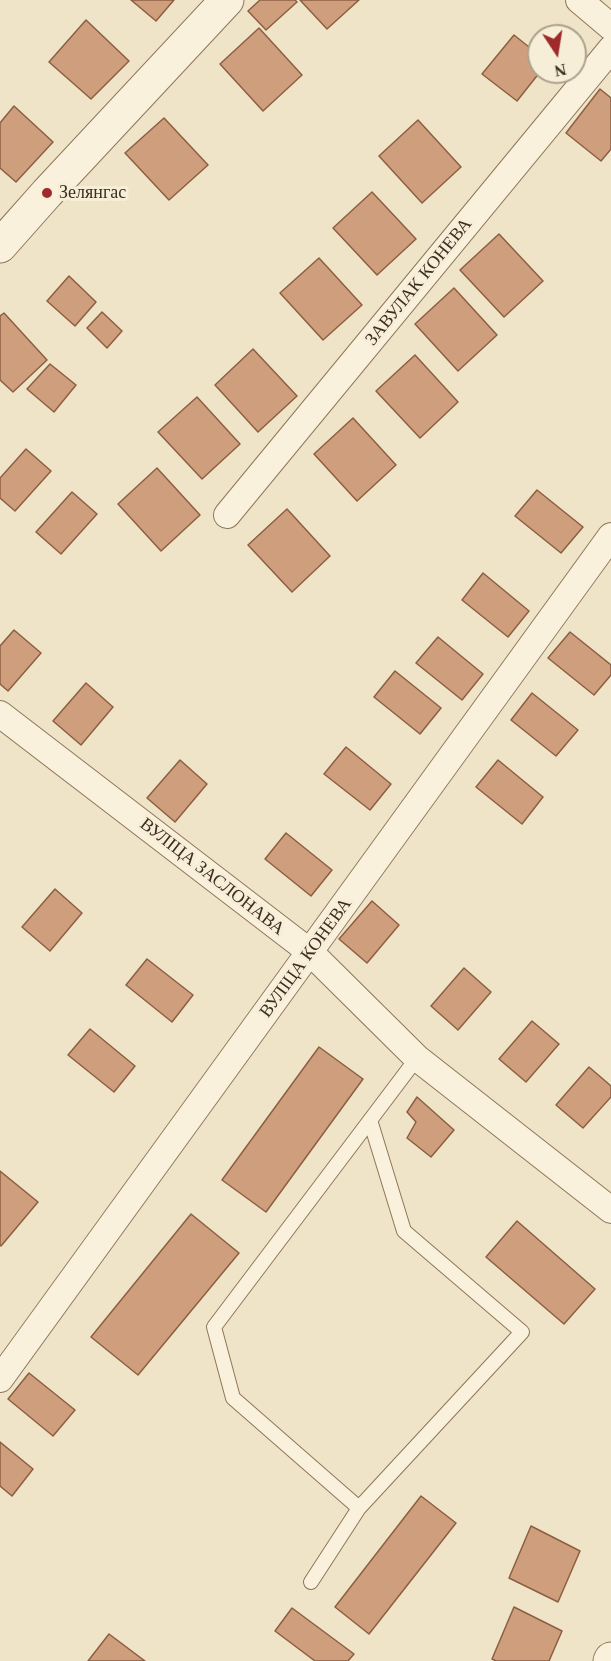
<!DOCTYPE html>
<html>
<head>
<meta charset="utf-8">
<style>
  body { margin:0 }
  #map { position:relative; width:611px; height:1661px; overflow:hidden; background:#f0e4c8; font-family:Georgia,serif }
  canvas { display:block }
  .north { position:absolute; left:527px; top:24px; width:60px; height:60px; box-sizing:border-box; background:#f7eed8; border:2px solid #ada18e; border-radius:50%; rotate:168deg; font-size:16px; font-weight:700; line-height:24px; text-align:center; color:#3d2e20 }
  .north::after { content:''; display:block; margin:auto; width:21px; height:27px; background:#9e2a2b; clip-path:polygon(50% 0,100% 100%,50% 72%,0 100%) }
</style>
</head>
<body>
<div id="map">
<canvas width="611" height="1661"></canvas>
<div class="north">N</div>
</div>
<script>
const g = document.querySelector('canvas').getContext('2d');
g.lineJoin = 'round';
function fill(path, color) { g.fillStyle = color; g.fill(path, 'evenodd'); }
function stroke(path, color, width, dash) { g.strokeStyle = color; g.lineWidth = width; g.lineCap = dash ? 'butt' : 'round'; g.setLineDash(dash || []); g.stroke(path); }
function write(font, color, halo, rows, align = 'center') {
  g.font = font + ' Georgia,serif'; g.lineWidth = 6; g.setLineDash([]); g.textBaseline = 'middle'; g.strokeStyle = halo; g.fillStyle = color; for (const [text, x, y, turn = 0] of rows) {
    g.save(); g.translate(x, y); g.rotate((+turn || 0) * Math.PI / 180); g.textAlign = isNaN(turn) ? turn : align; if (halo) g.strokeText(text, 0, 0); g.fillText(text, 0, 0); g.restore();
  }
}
const building = new Path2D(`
  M131,0H174L156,21Z
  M260,0H295L297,2L266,30L248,11Z
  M300,0H359L327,29Z
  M86,20L129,61L91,99L49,62Z
  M259,28L302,75L263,111L220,64Z
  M514,35L539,55L540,72L517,101L482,74Z
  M600,89L611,98V149L601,161L566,133Z
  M14,106L53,142L16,182L0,168V123Z
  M164,118L208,165L169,200L125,153Z
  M418,120L461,167L422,203L379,156Z
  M372,192L416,239L377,275L333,228Z
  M499,234L543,281L504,317L460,270Z
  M319,258L362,305L323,340L280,293Z
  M69,276L96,302L75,326L47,301Z
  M454,288L497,335L458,371L415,324Z
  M102,312L122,331L107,348L87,328Z
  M4,313L47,360L13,392L0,380V316Z
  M253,349L297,396L258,432L215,385Z
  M415,355L458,402L420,438L376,391Z
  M50,364L76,385L54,412L27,389Z
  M197,397L240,444L202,479L158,432Z
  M353,418L396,465L357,501L314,454Z
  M26,449L51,471L15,511L0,498V478Z
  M157,468L200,515L161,551L118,504Z
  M537,490L583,527L561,553L515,516Z
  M72,492L97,514L61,554L36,532Z
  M287,509L330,556L292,592L248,545Z
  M483,573L529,611L508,637L462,600Z
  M14,630L41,653L8,691L0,684V646Z
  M570,632L611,665V675L594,695L548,658Z
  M438,637L483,674L462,700L416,663Z
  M395,671L441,708L420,734L374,697Z
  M86,683L113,707L81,745L53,721Z
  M532,693L578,730L556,756L511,720Z
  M346,747L391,784L370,810L324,774Z
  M180,760L207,784L175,822L147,798Z
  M498,760L543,797L522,824L476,787Z
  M286,833L332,870L311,896L265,859Z
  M55,889L82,913L50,951L22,927Z
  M372,901L399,925L367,963L339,939Z
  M147,959L193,995L172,1022L126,985Z
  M464,968L491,992L458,1030L431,1006Z
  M532,1021L559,1044L526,1082L499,1059Z
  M90,1029L135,1066L114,1092L68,1055Z
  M319,1047L363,1079L266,1212L222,1180Z
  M589,1067L611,1086V1097L583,1128L556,1105Z
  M417,1097L454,1130L431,1157L407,1138L416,1122L407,1112Z
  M0,1171L38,1202L1,1246L0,1245Z
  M191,1214L239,1253L138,1375L91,1337Z
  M517,1221L595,1289L564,1324L486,1257Z
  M29,1373L75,1410L53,1436L8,1399Z
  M0,1442L33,1469L12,1496L0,1486Z
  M421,1496L456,1523L369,1634L335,1607Z
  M531,1526L580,1551L558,1602L509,1578Z
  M514,1607L562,1631L549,1661H496L492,1659Z
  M292,1608L354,1654L348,1661H315L275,1631Z
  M109,1634L145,1661H88Z`);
const service = new Path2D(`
  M359,1508L522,1332L404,1231L370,1120
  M311,1582L359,1508L233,1398L214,1327L417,1058`);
const minor = new Path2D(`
  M579,0L611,27
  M227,515L611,49
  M0,714L310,952L417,1058L611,1210
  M0,1379L611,536`);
const tertiary = new Path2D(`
  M0,246L47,193L227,0
  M610,1661L611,1659`);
const markers = [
  [47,193,6,"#9e2a2b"]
];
const poiNames = [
  ["Зелянгас",59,193]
];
const streetNames = [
  ["ЗАВУЛАК КОНЕВА",419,282,-51],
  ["ВУЛІЦА ЗАСЛОНАВА",212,877,38],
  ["ВУЛІЦА КОНЕВА",306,958,-54]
];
fill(building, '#cf9f7d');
stroke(building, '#8d5f41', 1.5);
stroke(service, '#8d765c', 16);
stroke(minor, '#8d765c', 28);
stroke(tertiary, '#8d765c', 35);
stroke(service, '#faf1dc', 14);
stroke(minor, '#faf1dc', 26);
stroke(tertiary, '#faf1dc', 33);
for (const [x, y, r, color] of markers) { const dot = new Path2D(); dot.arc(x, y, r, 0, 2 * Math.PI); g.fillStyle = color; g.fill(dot); stroke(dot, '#f7eed8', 2); }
write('18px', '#3d2e20', '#f7eed8', poiNames, 'left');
write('18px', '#3d2e20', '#f7eed8', streetNames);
</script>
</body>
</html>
